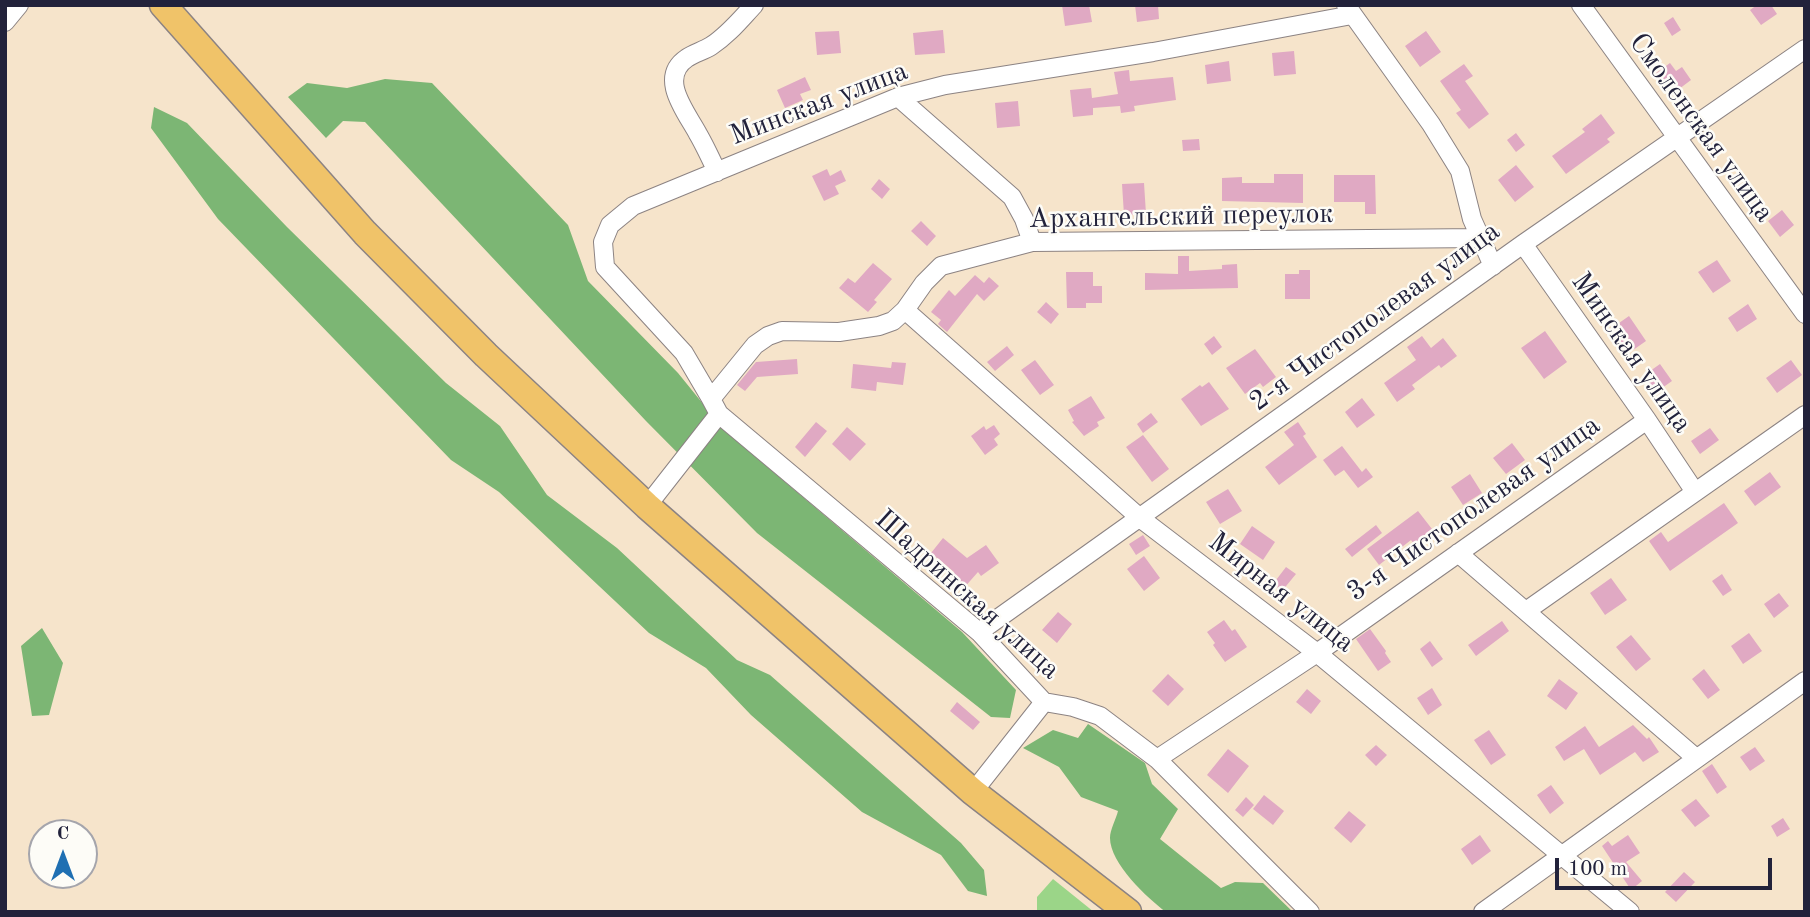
<!DOCTYPE html>
<html>
<head>
<meta charset="utf-8">
<style>
  body { margin:0 }
  #map { position:relative; width:1810px; height:917px; overflow:hidden; background:#f6e4cb; font-family:"Old Standard TT",serif }
  canvas { display:block }
  .frame { position:absolute; inset:0; border:7px solid #22223b; pointer-events:none }
  .north { position:absolute; left:28px; top:819px; width:70px; height:70px; box-sizing:border-box; background:#fdfcf7; border:2px solid #a5a5ac; border-radius:50%; rotate:0deg; font-size:19px; font-weight:700; line-height:28px; text-align:center; color:#22223b }
  .north::after { content:''; display:block; margin:auto; width:24px; height:32px; background:#1f6fb2; clip-path:polygon(50% 0,100% 100%,50% 72%,0 100%) }
  .scale { position:absolute; left:1555px; top:858px; width:217px; height:32px; box-sizing:border-box; border:4px solid #22223b; border-top:0; padding-left:9px; font-size:21px; line-height:24px; white-space:nowrap; color:#22223b; -webkit-text-stroke:5px #fdfcf7; paint-order:stroke }
</style>
</head>
<body>
<div id="map">
<canvas width="1810" height="917"></canvas>
<div class="frame"></div>
<div class="north">С</div>
<div class="scale">100 m</div>
</div>
<script>
const g = document.querySelector('canvas').getContext('2d');
g.lineJoin = 'round';
function fill(path, color) { g.fillStyle = color; g.fill(path, 'evenodd'); }
function stroke(path, color, width, dash) { g.strokeStyle = color; g.lineWidth = width; g.lineCap = dash ? 'butt' : 'round'; g.setLineDash(dash || []); g.stroke(path); }
function write(font, color, halo, rows, align = 'center') {
  g.font = font + ' "Old Standard TT",serif'; g.lineWidth = 5; g.setLineDash([]); g.textBaseline = 'middle'; g.strokeStyle = halo; g.fillStyle = color; for (const [text, x, y, turn = 0] of rows) {
    g.save(); g.translate(x, y); g.rotate((+turn || 0) * Math.PI / 180); g.textAlign = isNaN(turn) ? turn : align; if (halo) g.strokeText(text, 0, 0); g.fillText(text, 0, 0); g.restore();
  }
}
const green = new Path2D(`
  M1053,879L1094,912H1037V897Z`);
const forest = new Path2D(`
  M385,79L432,83L568,225L588,281L678,373L725,431L962,632L1016,690L1010,718L991,717L757,533L646,421L365,122L343,121L326,138L288,97L307,83L347,88Z
  M154,107L187,123L287,227L446,383L500,426L547,495L617,548L737,660L770,675L961,843L984,870L987,896L968,891L941,855L862,812L751,715L706,668L649,633L499,492L451,460L218,219L151,128Z
  M42,628L63,663L49,715L32,716L21,646Z
  M1088,724L1145,763L1152,784L1178,809L1160,839L1221,888L1235,882L1263,883L1293,912H1166C1147,898 1110,863 1110,838C1110,830 1116,819 1118,811L1081,797L1059,767L1023,748L1053,730L1078,738Z`);
const building = new Path2D(`
  M1062,5H1089L1092,22L1065,26Z
  M1135,5H1158L1159,19L1137,22Z
  M1757,5H1771L1777,14L1761,25L1750,10Z
  M1673,17L1681,30L1672,36L1664,23Z
  M943,30L945,53L915,55L913,33Z
  M839,31L841,53L817,55L815,32Z
  M1426,31L1441,52L1420,67L1405,46Z
  M1294,51L1296,74L1274,76L1272,53Z
  M1229,61L1231,81L1207,84L1205,65Z
  M1670,63L1676,71L1682,67L1691,80L1671,95L1655,74Z
  M1464,64L1473,76L1465,81L1489,114L1469,129L1456,113L1461,110L1440,81Z
  M1129,70L1130,81L1173,77L1176,100L1134,106L1135,111L1121,113L1120,106L1093,108V115L1073,117L1070,90L1091,88L1092,98L1118,94L1114,72Z
  M805,77L811,90L800,94L803,100L785,108L777,90Z
  M1018,101L1020,126L997,128L995,103Z
  M1601,114L1615,133L1607,139L1610,142L1566,174L1552,156L1585,132L1582,129Z
  M1516,133L1525,145L1516,152L1507,140Z
  M1199,139L1200,150L1183,151L1182,140Z
  M1516,165L1534,187L1515,202L1498,180Z
  M827,169L830,176L841,170L846,181L835,186L839,194L824,201L812,176Z
  M1274,174H1303V203L1222,201V178L1242,177V183H1274Z
  M1334,175H1375L1376,214H1365V202H1334Z
  M879,179L890,189L882,199L871,189Z
  M1144,183L1146,214L1124,215L1122,184Z
  M1782,210L1794,225L1780,237L1768,221Z
  M921,221L936,236L927,246L911,231Z
  M1178,256H1189V271L1222,269V265L1237,264L1238,288L1145,290V273L1178,274Z
  M1717,260L1731,281L1713,293L1698,272Z
  M873,263L892,279L874,300L877,302L868,312L839,288L848,278L855,283Z
  M1299,270H1310V299H1285V274H1299Z
  M1066,272H1093V286H1102V303H1086V308H1067Z
  M975,275L984,283L989,277L999,286L984,301L977,294L947,332L938,324L941,320L931,312L949,290L955,296Z
  M1046,302L1059,314L1051,324L1037,312Z
  M1748,304L1757,319L1737,332L1728,318Z
  M1629,316L1646,341L1626,355L1609,330Z
  M1545,331L1567,362L1544,379L1521,348Z
  M1214,336L1222,347L1212,355L1204,344Z
  M1422,336L1431,348L1443,338L1457,356L1441,368L1439,365L1412,385L1415,389L1397,402L1384,383L1416,360L1407,347Z
  M1007,346L1014,355L995,371L987,362Z
  M1255,349L1276,377L1263,387L1260,383L1245,394L1226,368Z
  M797,359L798,374L757,377L745,391L737,385L756,362Z
  M1035,360L1054,385L1040,395L1021,370Z
  M1791,360L1802,375L1777,393L1766,378Z
  M892,362L906,363L903,385L877,382L876,391L851,388L853,364L891,368Z
  M1660,364L1672,381L1655,393L1643,376Z
  M1209,382L1229,409L1201,426L1181,399L1200,385L1202,387Z
  M1091,396L1105,418L1097,422L1099,426L1084,436L1072,422L1074,421L1068,410Z
  M1362,398L1375,415L1357,428L1345,412Z
  M1151,413L1158,422L1143,433L1137,424Z
  M816,422L827,431L805,457L795,447Z
  M1298,422L1306,434L1303,436L1317,457L1279,485L1265,467L1294,445L1284,432Z
  M994,425L1000,434L994,439L998,445L985,455L971,436L984,426L986,430Z
  M847,427L866,444L850,461L832,444Z
  M1710,428L1719,440L1700,454L1691,441Z
  M1143,435L1169,469L1152,482L1126,447Z
  M1512,443L1525,460L1506,474L1493,458Z
  M1342,446L1362,472L1366,468L1373,477L1358,488L1344,470L1335,476L1323,460Z
  M1770,472L1781,487L1755,506L1744,491Z
  M1470,474L1482,493L1463,505L1451,487Z
  M1228,489L1242,511L1220,524L1206,502Z
  M1724,503L1738,523L1670,571L1649,541L1661,532L1668,542Z
  M1418,511L1432,529L1414,544L1411,540L1379,565L1367,549Z
  M1376,525L1382,533L1352,557L1345,549Z
  M1252,526L1275,542L1263,560L1240,544Z
  M1143,535L1150,546L1136,555L1129,544Z
  M943,538L967,558L986,545L999,563L981,576L978,572L963,589L950,576L954,572L931,553Z
  M1144,556L1160,578L1144,591L1127,569Z
  M1286,567L1296,574L1282,591L1273,584Z
  M1722,574L1732,590L1723,596L1712,581Z
  M1611,578L1627,600L1605,615L1590,593Z
  M1779,593L1789,606L1774,618L1764,604Z
  M1058,612L1072,624L1057,643L1042,630Z
  M1224,620L1232,631L1235,629L1247,647L1225,662L1213,645L1215,643L1207,632Z
  M1502,621L1509,631L1476,656L1468,645Z
  M1370,629L1386,651L1385,653L1391,662L1378,671L1356,639Z
  M1749,633L1762,651L1743,664L1731,646Z
  M1631,635L1651,659L1636,671L1616,647Z
  M1430,641L1443,659L1432,667L1420,649Z
  M1704,669L1720,690L1708,699L1692,679Z
  M1168,674L1184,689L1168,706L1152,691Z
  M1559,679L1578,693L1566,710L1547,696Z
  M1432,688L1442,705L1428,715L1417,698Z
  M1307,689L1321,701L1311,714L1296,702Z
  M957,702L980,722L973,730L950,711Z
  M1633,725L1647,739L1649,737L1659,752L1643,762L1635,752L1600,775L1584,749L1564,761L1555,747L1585,726L1599,747Z
  M1489,730L1506,755L1491,765L1474,740Z
  M1376,745L1387,755L1376,766L1365,755Z
  M1755,747L1765,761L1750,771L1740,757Z
  M1228,749L1249,766L1228,793L1207,775Z
  M1712,764L1727,787L1717,794L1702,771Z
  M1551,785L1564,803L1550,814L1537,795Z
  M1264,795L1284,811L1273,825L1253,809Z
  M1246,797L1254,805L1243,817L1235,810Z
  M1696,799L1710,816L1695,827L1681,810Z
  M1349,811L1366,825L1351,843L1334,828Z
  M1783,818L1790,829L1777,837L1771,826Z
  M1480,835L1491,851L1472,865L1461,849Z
  M1628,835L1640,853L1626,862L1642,881L1631,890L1602,846L1608,841L1612,846Z
  M1684,872L1695,882L1676,902L1665,892Z`);
const minor = new Path2D(`
  M1346,5L1431,124L1460,171L1472,219L1493,266
  M1581,5L1805,314
  M5,22L19,5
  M898,97L1012,197L1024,219L1032,242
  M717,172C711,159 705,146 698,134C687,113 657,78 687,58C694,53 703,51 711,46C728,35 740,20 754,5
  M1523,244L1647,420L1695,492
  M905,310L1140,518L1317,653L1630,912
  M711,399L684,353L605,267L603,242L610,225L633,206L898,97L945,85L1153,52L1352,15
  M719,414L979,632L1044,702L1073,707L1100,716L1157,759L1310,912
  M647,506L719,414L711,399L755,345L768,336L782,331L839,332L879,326L893,321L905,310L924,283L941,266L1032,242L1481,238
  M1458,553L1696,758
  M1526,611L1805,415
  M979,632L1523,244L1805,49
  M1157,759L1317,653L1647,420
  M973,792L1044,702
  M1483,912L1805,681`);
const primary = new Path2D(`
  M163,5L365,233L486,355L647,506L973,792L1128,912`);
const streetNames = [
  ["Минская улица",819,104,-21],
  ["Смоленская улица",1701,128,54],
  ["Архангельский переулок",1181,217,-1],
  ["2-я Чистополевая улица",1375,317,-36],
  ["Минская улица",1631,353,55],
  ["3-я Чистополевая улица",1474,509,-35],
  ["Мирная улица",1281,593,38],
  ["Шадринская улица",967,595,42]
];
fill(green, '#9bd588');
fill(forest, '#7cb674');
fill(building, '#e0a9c3');
stroke(minor, '#8c8383', 20);
stroke(primary, '#8c8383', 29);
stroke(minor, '#fff', 18);
stroke(primary, '#f0c369', 26);
write('28px', '#22223b', '#fdfcf7', streetNames);
</script>
</body>
</html>
